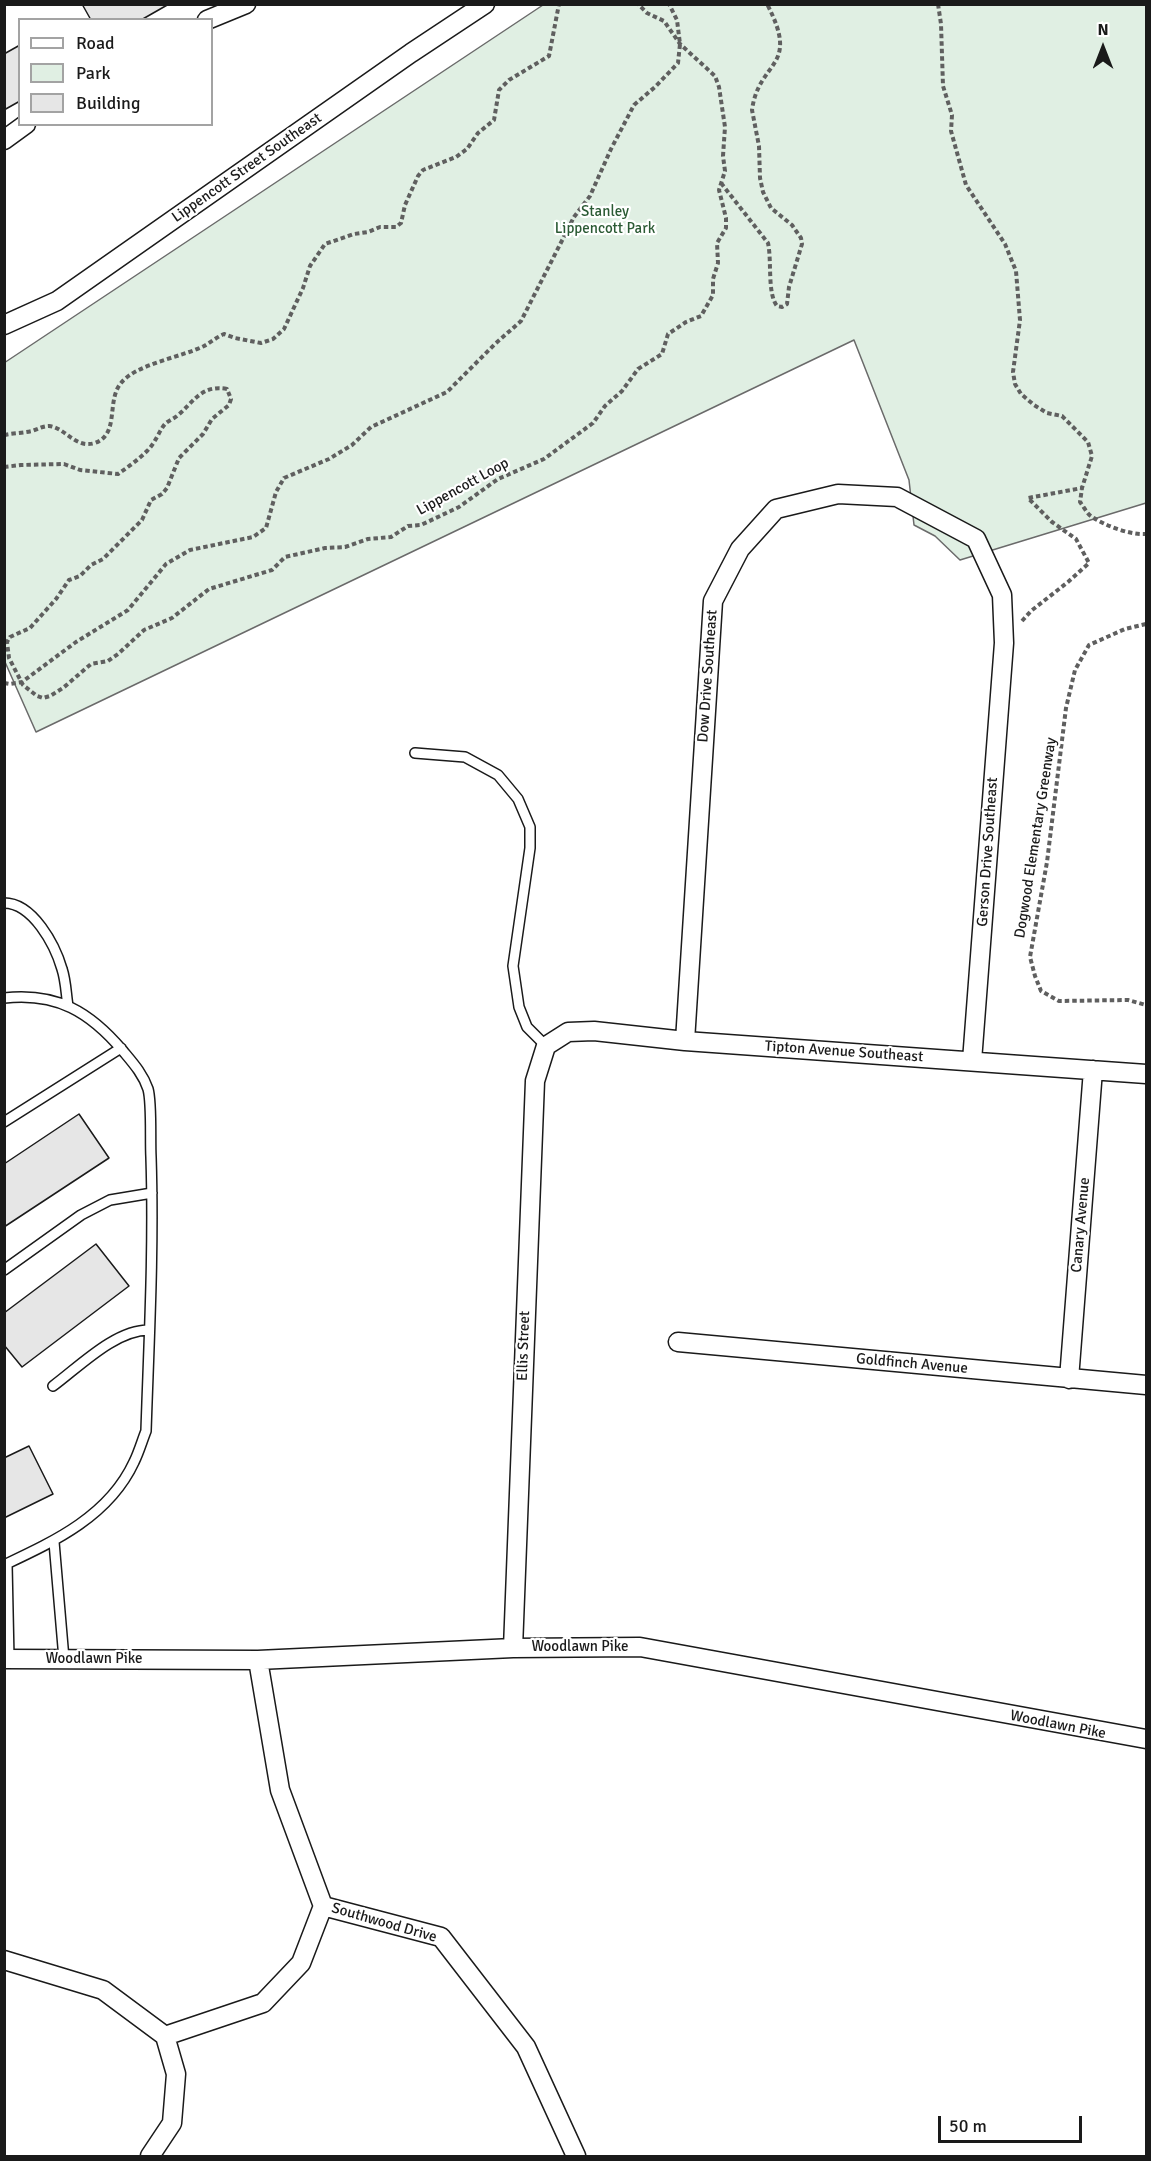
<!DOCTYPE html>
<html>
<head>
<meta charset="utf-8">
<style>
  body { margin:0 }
  #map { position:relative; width:1151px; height:2161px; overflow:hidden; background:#fff; font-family:Signika,sans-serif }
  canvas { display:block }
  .frame { position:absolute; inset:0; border:6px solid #1a1a1a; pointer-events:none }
  .legend { position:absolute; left:18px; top:18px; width:195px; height:108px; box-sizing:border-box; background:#fff; border:2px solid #a3a3a3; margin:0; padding:8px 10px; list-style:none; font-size:18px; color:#1a1a1a }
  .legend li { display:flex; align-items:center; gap:12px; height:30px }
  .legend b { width:30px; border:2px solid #a3a3a3 }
  .north { position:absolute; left:1073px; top:18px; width:60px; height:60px; -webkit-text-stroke:4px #fff; paint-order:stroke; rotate:0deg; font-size:16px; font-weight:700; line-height:24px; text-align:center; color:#1a1a1a }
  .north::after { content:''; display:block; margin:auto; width:21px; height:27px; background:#1a1a1a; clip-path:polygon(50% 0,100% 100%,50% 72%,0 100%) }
  .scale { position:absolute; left:938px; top:2116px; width:144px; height:27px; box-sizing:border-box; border:3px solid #1a1a1a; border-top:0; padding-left:8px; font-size:18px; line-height:21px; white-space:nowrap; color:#1a1a1a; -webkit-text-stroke:4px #fff; paint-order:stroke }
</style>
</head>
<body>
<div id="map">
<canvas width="1151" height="2161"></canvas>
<div class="frame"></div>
<ul class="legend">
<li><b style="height:8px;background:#fff"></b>Road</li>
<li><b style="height:16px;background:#e0efe3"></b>Park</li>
<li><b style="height:16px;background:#e6e6e6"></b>Building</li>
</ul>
<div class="north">N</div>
<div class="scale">50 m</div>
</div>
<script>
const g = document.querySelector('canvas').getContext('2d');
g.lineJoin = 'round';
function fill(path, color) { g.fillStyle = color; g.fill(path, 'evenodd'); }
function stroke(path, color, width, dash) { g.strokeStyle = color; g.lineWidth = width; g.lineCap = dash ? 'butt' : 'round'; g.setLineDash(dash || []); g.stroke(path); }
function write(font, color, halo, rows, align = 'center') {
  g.font = font + ' Signika,sans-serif'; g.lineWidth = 4.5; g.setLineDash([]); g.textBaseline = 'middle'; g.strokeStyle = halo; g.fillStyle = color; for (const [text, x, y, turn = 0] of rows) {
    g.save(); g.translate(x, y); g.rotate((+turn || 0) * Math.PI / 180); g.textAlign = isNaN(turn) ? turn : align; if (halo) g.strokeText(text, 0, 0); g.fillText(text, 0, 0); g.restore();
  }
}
const green = new Path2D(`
  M543,5H1146V503L960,560L935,536L914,525L909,480L854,340L36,732L5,662L4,363Z`);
const building = new Path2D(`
  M82,4H169L141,20H91Z
  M20,45V101L4,110V54Z
  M79,1114L109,1158L4,1227V1164Z
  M96,1244L129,1286L22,1367L4,1345V1313Z
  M29,1446L53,1494L4,1518V1458Z`);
const path = new Path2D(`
  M938,4L941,24L943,86L952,115L951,131L966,185L1005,244L1016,271L1020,320L1013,372L1015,384L1021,394L1034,405L1047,413L1062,416L1088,442L1092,456L1082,488L1080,502C1084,507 1087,514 1092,517C1106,526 1130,535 1146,534
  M721,183L768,243C772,261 767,293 777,306L782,307L787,304L789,287L802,244L801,238L792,225L771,208L763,192L760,178L759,146L752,110C759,59 801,69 767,4
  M4,435C13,433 23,433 32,431C38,429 43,426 49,426C66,428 75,449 95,443C120,434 106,401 121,383C136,364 182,357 204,346C211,342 217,337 224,334L235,338L261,343L273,339L284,329L303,288L310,266L325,244L354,234L368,232L380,227H396L401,223L405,205L418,176L423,170L456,157L467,149L478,133L494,120L499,90L509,80L549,56L559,4
  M4,467L21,465L64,464L80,470L118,474C128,467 139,459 147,451C156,442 159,431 165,424C168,421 173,419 177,416C193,403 201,384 227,389L231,399L229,405L212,419L203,434L179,458L167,488L162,494L151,500L142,520L103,559L91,565L80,576L69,580L56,599L30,628L10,637L7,642L9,658L23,685L37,696L43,698L50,696L63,688L91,664L108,661L118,654L144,630L172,618L209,589L272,570L285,557L325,548L345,547L368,539L391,537L408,526L421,525L459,507L498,479L544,459L593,423L605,406L622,391L638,369L662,354L668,334L686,322L701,316L713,295V279L718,263L717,243L726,228V218L719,190L725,171L723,156L725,127L719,87L715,76L680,44L664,21L647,13L638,4
  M1022,621L1031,611L1068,582L1089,563L1076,539L1052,522L1028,498L1082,488
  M1146,624L1125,629L1089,645L1075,670L1066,708L1047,862L1030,957L1035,976L1041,991L1059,1001L1128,1000L1146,1005
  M4,683L10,684L22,682L76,642L128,610L166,564L190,550L253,537L266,528L276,492L284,478L329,459L352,445L371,427L447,392L495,344L521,321L574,217L590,196L611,149L634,105L655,87L678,63L680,44L677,20L669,4`);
const lane = new Path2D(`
  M415,753L465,757L498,775L518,799L530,827V848L513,966L519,1007L527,1027L546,1046
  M4,903C33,903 55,945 62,969C66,981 66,994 68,1006
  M4,998C57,992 90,1012 123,1051C133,1063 143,1074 148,1089C152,1103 150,1140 151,1157C154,1248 149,1340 146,1431C142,1441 139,1452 134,1462C109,1516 55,1541 4,1565
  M4,1122L121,1048
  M4,1270L81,1215L110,1200L152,1193
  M53,1386C80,1366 115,1330 149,1330
  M54,1542L64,1659
  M7,1564L9,1659`);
const street = new Path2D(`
  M207,20L246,4
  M4,140L26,124
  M4,325L57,301L411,53L485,4
  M685,1041L713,601L740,549L776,509L838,494L897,497L976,539L1002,595L1004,643L972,1061
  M678,1342L1146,1385
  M1069,1379L1093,1070
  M513,1648L535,1081L546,1046L568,1032L594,1031L685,1041L1146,1074
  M4,1659L258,1660L513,1648L640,1647L1146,1739
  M258,1660L280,1790L323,1906L441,1937L526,2047L576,2156
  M4,1960L103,1990L165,2036L263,2003L301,1963L323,1906
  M150,2156L172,2123L176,2074L165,2036`);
const streetNames = [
  ["Lippencott Street Southeast",247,168,-35],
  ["Lippencott Loop",463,487,-29],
  ["Dow Drive Southeast",708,676,-86],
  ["Dogwood Elementary Greenway",1036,838,-81],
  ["Gerson Drive Southeast",988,852,-86],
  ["Tipton Avenue Southeast",844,1052,4],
  ["Canary Avenue",1081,1225,-85],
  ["Ellis Street",524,1346,-88],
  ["Goldfinch Avenue",912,1364,5],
  ["Woodlawn Pike",580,1647],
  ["Woodlawn Pike",94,1659],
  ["Woodlawn Pike",1058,1725,11],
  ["Southwood Drive",384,1923,16]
];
const parkNames = [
  ["Stanley",605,212],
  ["Lippencott Park",605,229]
];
fill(green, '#e0efe3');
stroke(green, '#6a6a6a', 1.5);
fill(building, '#e6e6e6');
stroke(building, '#1a1a1a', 1.5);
stroke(lane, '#1a1a1a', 12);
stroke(street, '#1a1a1a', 21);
stroke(path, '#5f5f5f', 4, [4.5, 3]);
stroke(lane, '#fff', 9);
stroke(street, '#fff', 18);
write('15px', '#1a1a1a', '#fff', streetNames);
write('15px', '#2b5a34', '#fff', parkNames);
</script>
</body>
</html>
